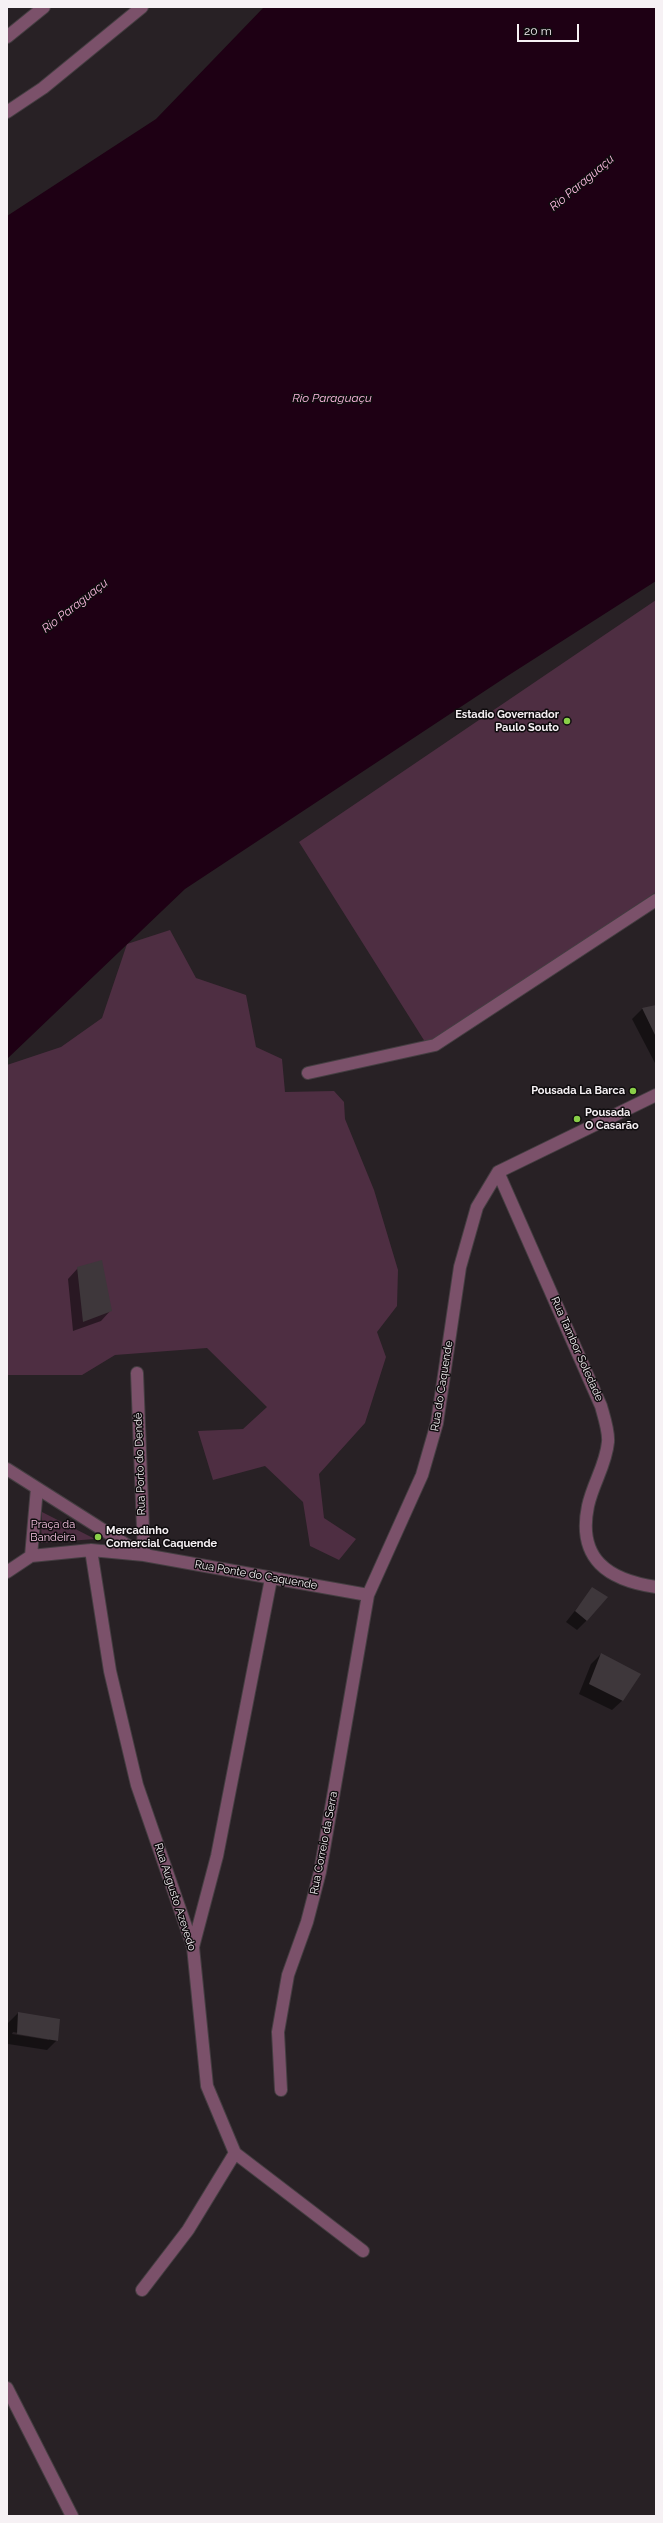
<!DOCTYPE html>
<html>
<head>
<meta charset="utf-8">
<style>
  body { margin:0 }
  #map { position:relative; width:663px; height:2523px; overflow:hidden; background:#282125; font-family:Raleway,sans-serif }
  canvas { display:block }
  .frame { position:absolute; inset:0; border:8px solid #f6f1f4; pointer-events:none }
  .scale { position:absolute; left:517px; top:24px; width:62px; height:18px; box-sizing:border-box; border:2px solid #f6f1f4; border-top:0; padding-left:5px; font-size:12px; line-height:14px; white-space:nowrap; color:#f6f1f4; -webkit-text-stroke:3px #0f0c0e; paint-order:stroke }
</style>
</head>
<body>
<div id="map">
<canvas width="663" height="2523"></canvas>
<div class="frame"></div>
<div class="scale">20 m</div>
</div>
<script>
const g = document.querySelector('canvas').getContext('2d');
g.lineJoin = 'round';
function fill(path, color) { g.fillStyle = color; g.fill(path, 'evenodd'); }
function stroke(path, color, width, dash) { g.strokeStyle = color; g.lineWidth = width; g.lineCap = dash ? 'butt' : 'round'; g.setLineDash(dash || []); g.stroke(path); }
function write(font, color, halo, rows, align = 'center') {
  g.font = font + ' Raleway,sans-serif'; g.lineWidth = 3; g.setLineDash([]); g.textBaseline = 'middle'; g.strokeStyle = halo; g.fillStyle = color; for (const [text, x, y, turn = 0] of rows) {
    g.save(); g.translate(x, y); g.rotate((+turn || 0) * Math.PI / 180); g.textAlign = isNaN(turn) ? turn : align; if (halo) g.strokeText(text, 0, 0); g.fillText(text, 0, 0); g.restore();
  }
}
const green = new Path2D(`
  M656,600V892L427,1045L299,842Z
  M170,930L196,978L246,995L256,1047L282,1059L285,1092L334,1091L344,1102L345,1119L374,1190L398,1270L397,1306L377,1332L386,1357L365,1423L319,1474L324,1518L356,1539L339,1560L310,1546L303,1502L265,1466L213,1480L198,1431L243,1429L267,1407L207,1348L115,1355L82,1375H7V1065L61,1047L102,1018L127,944Z
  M42,1512L95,1539L41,1543Z`);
const water = new Path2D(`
  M264,7H656V581L509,675L185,889L7,1059V216L156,119Z`);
const shadow = new Path2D(`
  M656,1006V1065L632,1019L642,1009Z
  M78,1268L111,1310L101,1321L73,1331L68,1279Z
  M592,1589L587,1620L577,1630L566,1622Z
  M601,1654L623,1700L612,1710L579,1694L591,1664Z
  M18,2013L57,2040L47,2050L8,2044V2023ZM13,2032L49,2038V2040L12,2034Z`);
const building = new Path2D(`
  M656,1005V1037L642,1008Z
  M102,1260L112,1311L83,1322L77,1267Z
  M592,1587L608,1597L587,1621L575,1611Z
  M601,1653L641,1674L623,1701L589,1684Z
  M18,2012L60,2019L58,2041L17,2034Z`);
const minor = new Path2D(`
  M7,37L44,7
  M7,112L43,88L142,7
  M308,1073L435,1045L656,900
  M498,1172L601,1406C604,1417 609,1431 608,1442C606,1465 593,1483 588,1506C577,1559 608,1580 656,1587
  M498,1172L656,1095
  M137,1373L144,1555
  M7,1469L141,1554
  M37,1488L31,1556L91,1550L144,1555L368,1595
  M91,1550L110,1671L137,1785L193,1947L207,2086L235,2153L188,2230L142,2290
  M7,1572L31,1556
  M193,1947L217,1856L271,1579
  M281,2090L278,2032L288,1975L307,1922L320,1872L368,1595L422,1475L437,1423L460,1267L477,1207L498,1172
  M235,2153L363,2251
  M7,2388L72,2516`);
const markers = [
  [567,721,4,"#89cf48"],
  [633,1091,4,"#89cf48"],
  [577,1119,4,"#89cf48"],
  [98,1537,4,"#89cf48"]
];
const poiNames = [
  ["Estadio Governador",559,715],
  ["Paulo Souto",559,728],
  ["Pousada La Barca",625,1091],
  ["Pousada",585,1113,"left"],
  ["O Casarão",585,1126,"left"],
  ["Mercadinho",106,1531,"left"],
  ["Comercial Caquende",106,1544,"left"]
];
const streetNames = [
  ["Rua Tambor Soledade",577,1349,66],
  ["Rua do Caquende",442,1386,-81],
  ["Rua Porto do Dendê",140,1464,-92],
  ["Rua Ponte do Caquende",256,1575,10],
  ["Rua Correio da Serra",324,1843,-79],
  ["Rua Augusto Azevedo",175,1897,72]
];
const parkNames = [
  ["Praça da",53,1525],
  ["Bandeira",53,1538]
];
const waterNames = [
  ["Rio Paraguaçu",582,183,-40],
  ["Rio Paraguaçu",332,398],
  ["Rio Paraguaçu",75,606,-38]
];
fill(green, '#4e2e42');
fill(water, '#1e0014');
fill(shadow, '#0007');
fill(building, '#3e373b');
stroke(minor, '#453e42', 14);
stroke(minor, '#7b516a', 12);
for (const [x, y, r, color] of markers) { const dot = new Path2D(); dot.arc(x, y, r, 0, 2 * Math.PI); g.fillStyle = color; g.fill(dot); stroke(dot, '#0f0c0e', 1.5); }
write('bold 11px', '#f6f1f4', '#0f0c0e', poiNames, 'right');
write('11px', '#f6f1f4', '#0f0c0e', streetNames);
write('11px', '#f5c2e0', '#0f0c0e', parkNames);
write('italic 12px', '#ffbbe3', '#0f0c0e', waterNames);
</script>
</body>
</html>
